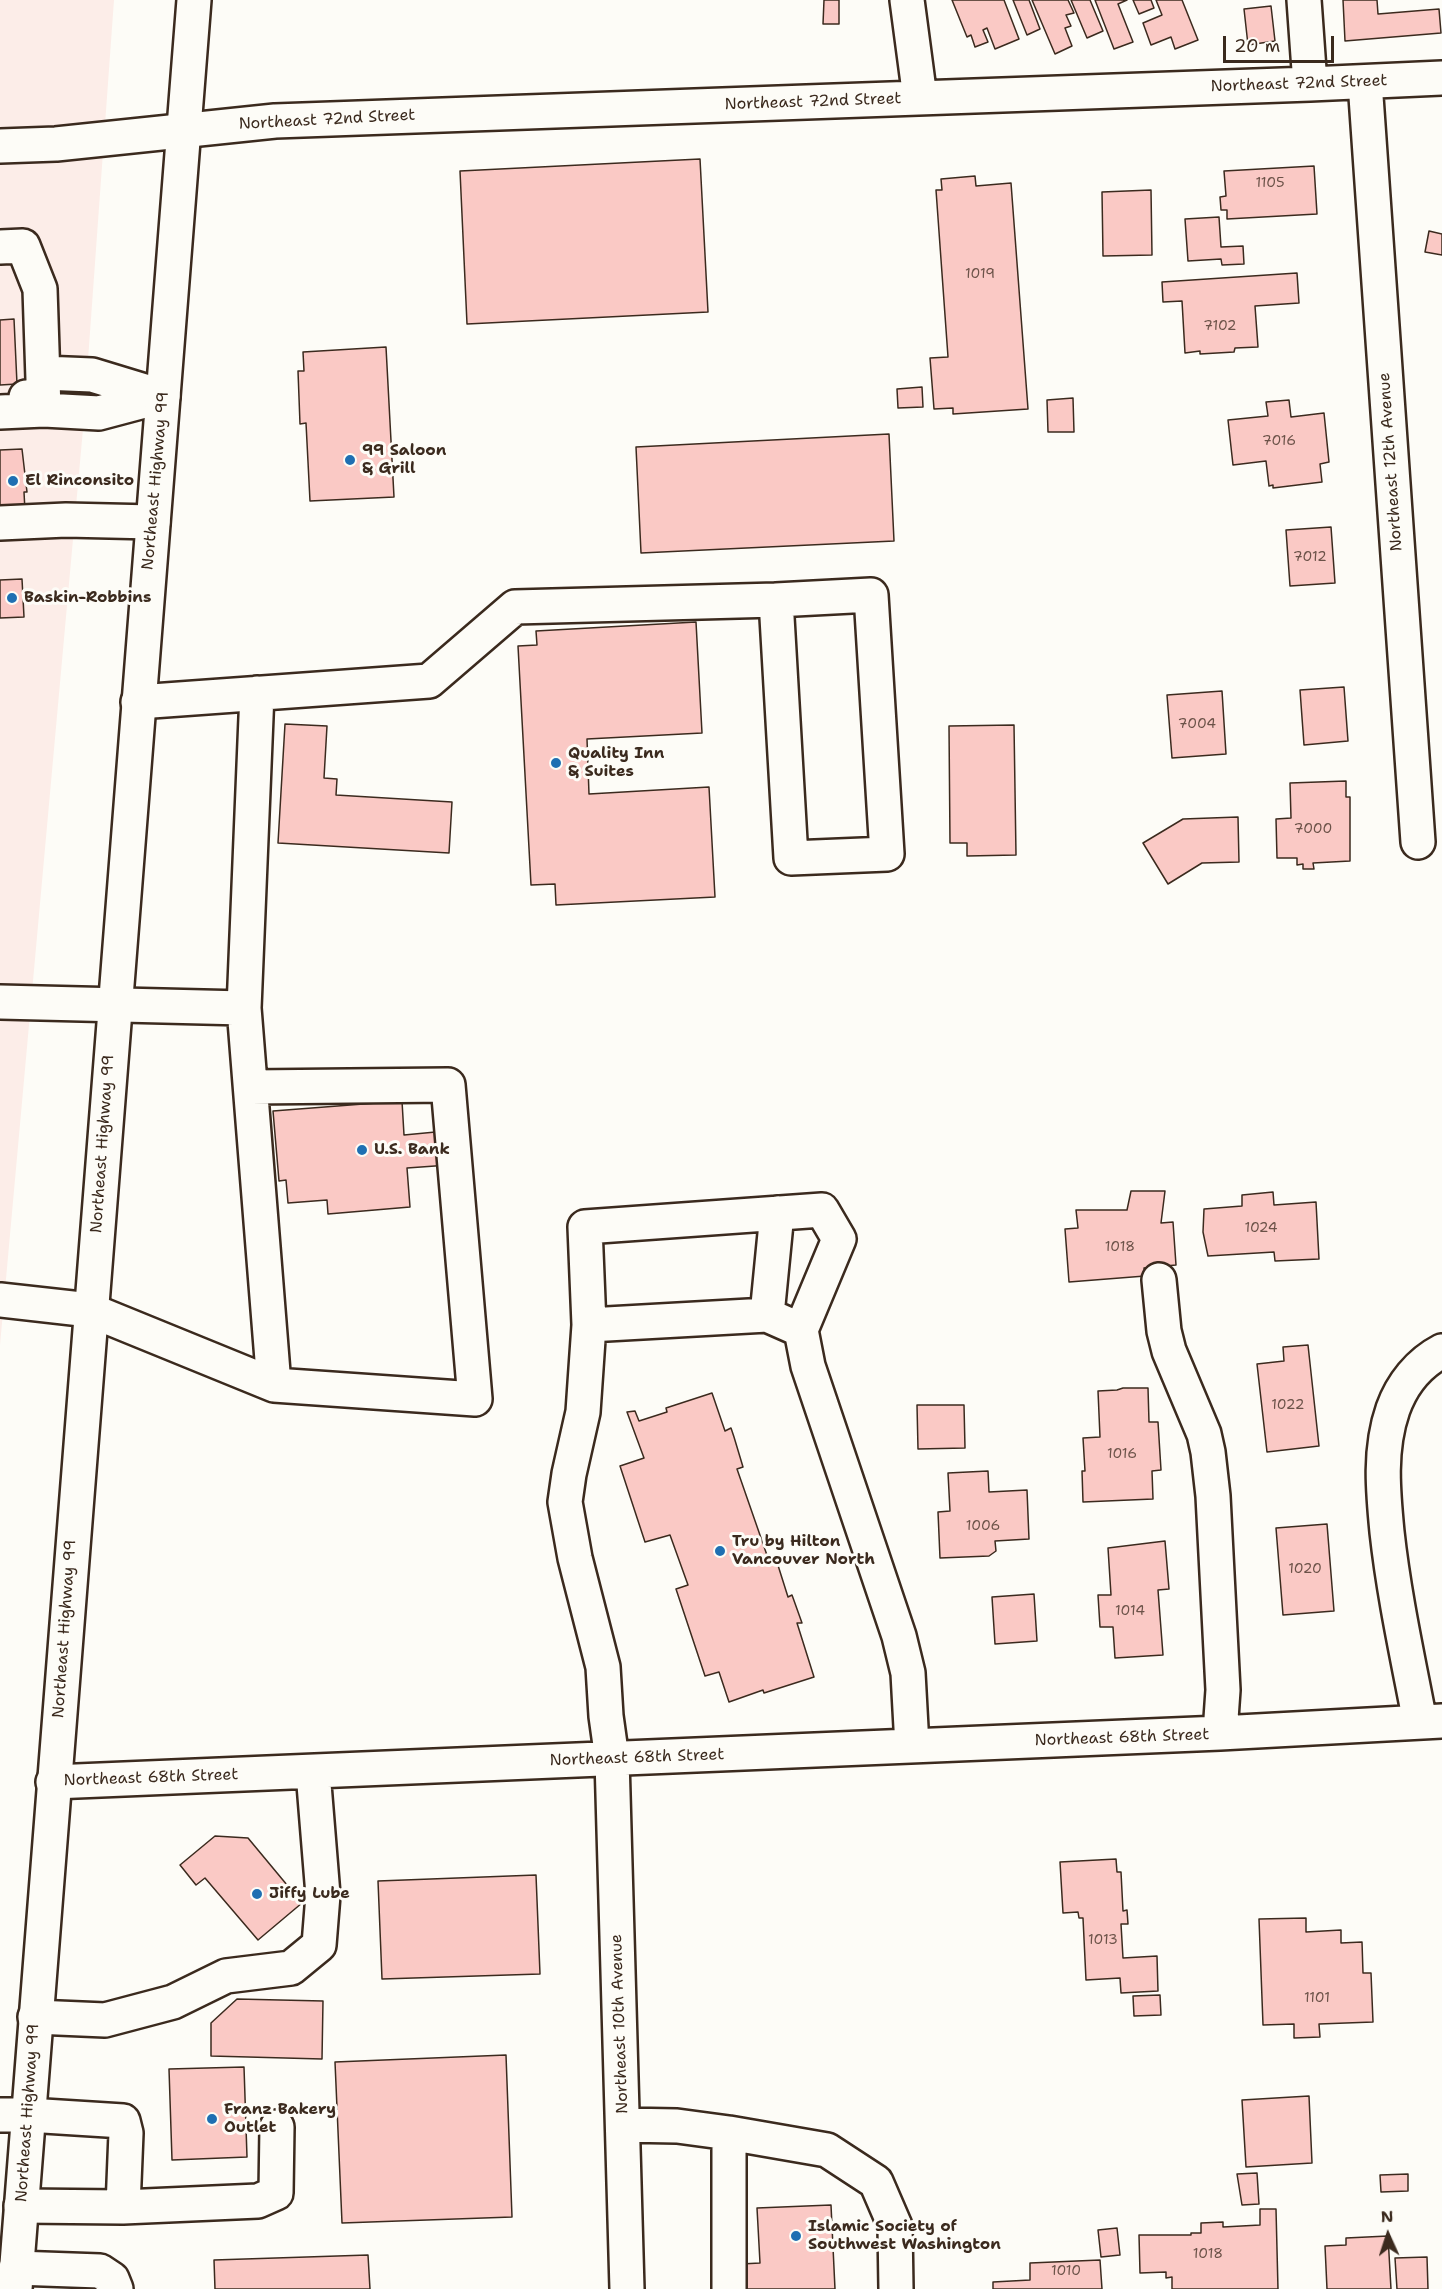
<!DOCTYPE html>
<html>
<head>
<meta charset="utf-8">
<style>
  body { margin:0 }
  #map { position:relative; width:1442px; height:2289px; overflow:hidden; background:#fdfcf7; font-family:"Shantell Sans",sans-serif }
  canvas { display:block }
  .north { position:absolute; left:1358px; top:2205px; width:60px; height:60px; -webkit-text-stroke:4px #fdfcf7; paint-order:stroke; rotate:357deg; font-size:16px; font-weight:700; line-height:24px; text-align:center; color:#3b2a1e }
  .north::after { content:''; display:block; margin:auto; width:21px; height:27px; background:#3b2a1e; clip-path:polygon(50% 0,100% 100%,50% 72%,0 100%) }
  .scale { position:absolute; left:1223px; top:36px; width:111px; height:27px; box-sizing:border-box; border:3px solid #3b2a1e; border-top:0; padding-left:8px; font-size:18px; line-height:21px; white-space:nowrap; color:#3b2a1e; -webkit-text-stroke:4px #fdfcf7; paint-order:stroke }
</style>
</head>
<body>
<div id="map">
<canvas width="1442" height="2289"></canvas>
<div class="north">N</div>
<div class="scale">20 m</div>
</div>
<script>
const g = document.querySelector('canvas').getContext('2d');
g.lineJoin = 'round';
function fill(path, color) { g.fillStyle = color; g.fill(path, 'evenodd'); }
function stroke(path, color, width, dash) { g.strokeStyle = color; g.lineWidth = width; g.lineCap = dash ? 'butt' : 'round'; g.setLineDash(dash || []); g.stroke(path); }
function write(font, color, halo, rows, align = 'center') {
  g.font = font + ' "Shantell Sans",sans-serif'; g.lineWidth = 6; g.setLineDash([]); g.textBaseline = 'middle'; g.strokeStyle = halo; g.fillStyle = color; for (const [text, x, y, turn = 0] of rows) {
    g.save(); g.translate(x, y); g.rotate((+turn || 0) * Math.PI / 180); g.textAlign = isNaN(turn) ? turn : align; if (halo) g.strokeText(text, 0, 0); g.fillText(text, 0, 0); g.restore();
  }
}
const built = new Path2D(`
  M0,0H114L83,429L0,1345Z`);
const building = new Path2D(`
  M824,0H839V24H823Z
  M952,0H1004L1019,39L995,49L987,28L983,30L988,42L975,47L971,35L967,37Z
  M1013,0H1029L1040,29L1027,35Z
  M1032,0H1068L1074,13L1066,15L1071,26L1065,28L1072,46L1055,54Z
  M1071,0H1090L1103,31L1087,38Z
  M1095,0H1127L1118,4L1133,42L1114,49Z
  M1133,0H1151L1154,8L1139,14Z
  M1156,0H1182L1198,40L1175,49L1171,37L1151,45L1143,23L1162,15Z
  M1343,0H1377L1378,14L1439,9L1441,33L1345,41Z
  M1271,6L1275,41L1248,45L1244,9Z
  M700,159L708,312L467,324L460,171Z
  M1314,166L1317,214L1227,219V210H1221L1220,197L1226,196L1224,171Z
  M975,176L976,186L1011,183L1028,409L953,414V408L934,409L930,358L948,357L936,190H942L941,179Z
  M1151,190L1152,255L1103,256L1102,192Z
  M1219,217L1221,247L1243,246L1244,264L1222,265L1221,259L1188,261L1185,219Z
  M1429,231L1442,234V255L1425,252Z
  M1297,273L1299,303L1255,306L1258,347L1235,348L1234,352L1200,354V351L1185,353L1182,301L1163,302L1162,282Z
  M14,319L17,384L0,385V320Z
  M386,347L394,497L310,501L306,423L300,424L298,371H304L303,352Z
  M922,387L923,407L898,408L897,389Z
  M1073,398L1074,432H1048L1047,400Z
  M1289,400L1291,417L1324,413L1329,462L1320,464L1322,482L1273,488V485L1269,486L1266,461L1233,465L1228,420L1268,416L1266,402Z
  M889,434L894,541L641,553L636,447Z
  M22,449L27,492H24L25,511L0,512V450Z
  M1331,527L1335,583L1290,586L1286,530Z
  M22,579L24,617L0,618V580Z
  M696,622L702,733L587,739L589,794L709,787L715,897L556,905L555,884L531,885L518,646L537,645L536,631Z
  M1344,687L1348,741L1304,745L1300,690Z
  M1222,691L1226,754L1172,758L1167,695Z
  M285,724L327,726L324,778L337,779L336,795L452,802L449,853L278,843Z
  M1014,725L1016,855L967,856V843H950L949,726Z
  M1346,781V797H1350V861L1313,863L1314,869H1303V864L1297,865V858H1277L1276,819L1291,818L1290,783Z
  M1238,817L1239,862L1202,863L1168,884L1143,843L1183,819Z
  M402,1101L404,1135L446,1131L449,1165L407,1168L410,1207L328,1214L327,1200L288,1203L286,1180L279,1181L273,1111Z
  M1131,1191H1165L1161,1223L1173,1222L1176,1265L1144,1268L1145,1276L1069,1282L1065,1229L1078,1228L1076,1210H1127Z
  M1273,1192L1274,1205L1316,1202L1319,1259L1275,1261L1274,1252L1208,1256L1203,1232L1204,1209L1242,1206V1195Z
  M1308,1345L1319,1446L1267,1452L1257,1364L1284,1361L1283,1347Z
  M1123,1388H1148L1149,1422H1158L1161,1470L1152,1471L1153,1499L1083,1502L1082,1471H1085L1083,1438L1100,1437L1098,1391L1117,1390Z
  M712,1393L725,1431L731,1428L734,1437L743,1467L737,1469L769,1561L776,1559L788,1597L792,1595L802,1623H797L814,1677L764,1693L763,1690L729,1702L719,1672L705,1676L676,1589L688,1585L670,1535L645,1542L620,1466L644,1458L627,1412L635,1411L639,1421L667,1412L666,1408Z
  M917,1405H964L965,1448L918,1449Z
  M988,1471L989,1492L1027,1490L1029,1539L995,1541L996,1551L989,1556L940,1558L938,1512L950,1511L948,1473Z
  M1327,1524L1334,1611L1283,1615L1276,1528Z
  M1165,1541L1169,1589L1158,1590L1163,1655L1115,1658L1113,1627H1100L1098,1595H1111L1108,1548Z
  M1034,1594L1037,1641L995,1644L992,1597Z
  M215,1836L248,1838L302,1903L258,1940L205,1878L196,1885L180,1865Z
  M1116,1859L1117,1872H1121L1123,1911L1127,1910L1128,1924H1121L1123,1958L1157,1956L1158,1991L1121,1993L1120,1978L1086,1980L1083,1918H1079L1078,1912L1063,1913L1060,1862Z
  M536,1875L540,1974L382,1979L378,1881Z
  M1306,1918V1932L1341,1930V1943L1362,1942L1363,1973H1371L1373,2022L1319,2024L1320,2037L1294,2038V2024L1263,2025L1259,1919Z
  M1160,1995L1161,2015L1134,2016L1133,1996Z
  M237,1999L323,2001L322,2059L211,2056V2023Z
  M506,2055L512,2217L342,2223L335,2062Z
  M244,2067L247,2157L172,2160L169,2069Z
  M1309,2096L1312,2163L1246,2167L1242,2100Z
  M1257,2173L1259,2204L1242,2205L1237,2174Z
  M1408,2174V2191L1381,2192L1380,2175Z
  M831,2205L835,2289H742L741,2264L760,2263L757,2208Z
  M1260,2209H1276L1278,2289H1172V2277L1166,2278V2272L1140,2273L1139,2235H1191V2233H1201V2223L1223,2222V2227L1260,2225Z
  M1117,2228L1120,2255L1101,2257L1098,2230Z
  M1388,2236L1391,2289H1327L1325,2246L1346,2245V2238Z
  M368,2255L370,2289H215L214,2260Z
  M1427,2257L1428,2289H1397L1395,2258Z
  M1100,2260L1102,2289H993V2282L1030,2280V2263Z`);
const minor = new Path2D(`
  M907,0L920,98
  M1304,0L1310,84
  M1365,82L1418,842
  M0,146L56,144L275,121L1310,84L1442,78
  M0,247L23,246L40,289L44,410L0,412
  M43,373L92,375L161,396
  M26,397L44,410L99,413L163,396
  M0,523L66,520L153,522
  M138,702L429,681L515,607L776,600L871,595L887,854L791,858L776,600
  M0,1002L244,1008L257,693
  M251,1087L448,1085L475,1399L274,1385
  M1159,1280L1164,1331L1169,1351L1204,1434L1208,1452L1213,1496L1223,1690L1220,1733
  M0,1300L90,1310L274,1385L244,1008
  M767,1315L777,1213
  M589,1325L585,1227L822,1210L839,1239L801,1330
  M1420,1722C1408,1659 1394,1596 1387,1532C1383,1491 1379,1449 1393,1409C1402,1384 1419,1363 1442,1351
  M53,1782L1220,1733L1442,1721
  M35,2017L105,2020L173,2002L226,1976L291,1968L319,1945L323,1895L313,1772
  M0,2115H28L123,2121L126,2133L123,2207
  M623,2125L677,2126L729,2133V2289
  M729,2133L827,2150L876,2182L895,2226L896,2289
  M21,2206L123,2207L258,2201L276,2193L277,2127
  M16,2268L100,2271L112,2279L116,2289
  M627,2289L612,1759L606,1716L603,1667L575,1558L565,1502L569,1474L583,1412L589,1325L767,1315L801,1330L808,1366L899,1636L908,1673L912,1746`);
const major = new Path2D(`
  M15,2289L194,0`);
const markers = [
  [350,460,6,"#1f6fb2"],
  [13,481,6,"#1f6fb2"],
  [12,598,6,"#1f6fb2"],
  [556,763,6,"#1f6fb2"],
  [362,1150,6,"#1f6fb2"],
  [720,1551,6,"#1f6fb2"],
  [257,1894,6,"#1f6fb2"],
  [212,2119,6,"#1f6fb2"],
  [796,2236,6,"#1f6fb2"]
];
const numberNames = [
  ["1105",1270,183],
  ["1019",980,274],
  ["7102",1220,326],
  ["7016",1279,441],
  ["7012",1310,557],
  ["7004",1197,724],
  ["7000",1313,829],
  ["1024",1261,1228],
  ["1018",1120,1247],
  ["1022",1288,1405],
  ["1016",1122,1454],
  ["1006",983,1526],
  ["1020",1305,1569],
  ["1014",1130,1611],
  ["1013",1103,1940],
  ["1101",1317,1998],
  ["1018",1208,2254],
  ["1010",1066,2271]
];
const streetNames = [
  ["Northeast 72nd Street",1299,84,-2],
  ["Northeast 72nd Street",813,102,-2],
  ["Northeast 72nd Street",327,120,-3],
  ["Northeast 12th Avenue",1391,462,-94],
  ["Northeast Highway 99",156,481,-85],
  ["Northeast Highway 99",103,1144,-86],
  ["Northeast Highway 99",65,1629,-86],
  ["Northeast 68th Street",1122,1738,-2],
  ["Northeast 68th Street",637,1758,-2],
  ["Northeast 68th Street",151,1778,-2],
  ["Northeast 10th Avenue",620,2024,-92],
  ["Northeast Highway 99",28,2113,-86]
];
const poiNames = [
  ["99 Saloon",362,451],
  ["& Grill",362,469],
  ["El Rinconsito",25,481],
  ["Baskin-Robbins",24,598],
  ["Quality Inn",568,754],
  ["& Suites",568,772],
  ["U.S. Bank",374,1150],
  ["Tru by Hilton",732,1542],
  ["Vancouver North",732,1560],
  ["Jiffy Lube",269,1894],
  ["Franz Bakery",224,2110],
  ["Outlet",224,2128],
  ["Islamic Society of",808,2227],
  ["Southwest Washington",808,2245]
];
fill(built, '#fcede8');
fill(building, '#fac9c5');
stroke(building, '#3b2a1e', 1.5);
stroke(minor, '#3b2a1e', 38);
stroke(major, '#3b2a1e', 38);
stroke(minor, '#fdfcf7', 33);
stroke(major, '#fdfcf7', 33);
for (const [x, y, r, color] of markers) { const dot = new Path2D(); dot.arc(x, y, r, 0, 2 * Math.PI); g.fillStyle = color; g.fill(dot); stroke(dot, '#fdfcf7', 2); }
write('14px', '#6b5248', null, numberNames);
write('16px', '#3b2a1e', '#fdfcf7', streetNames);
write('bold 16px', '#3b2a1e', '#fdfcf7', poiNames, 'left');
</script>
</body>
</html>
